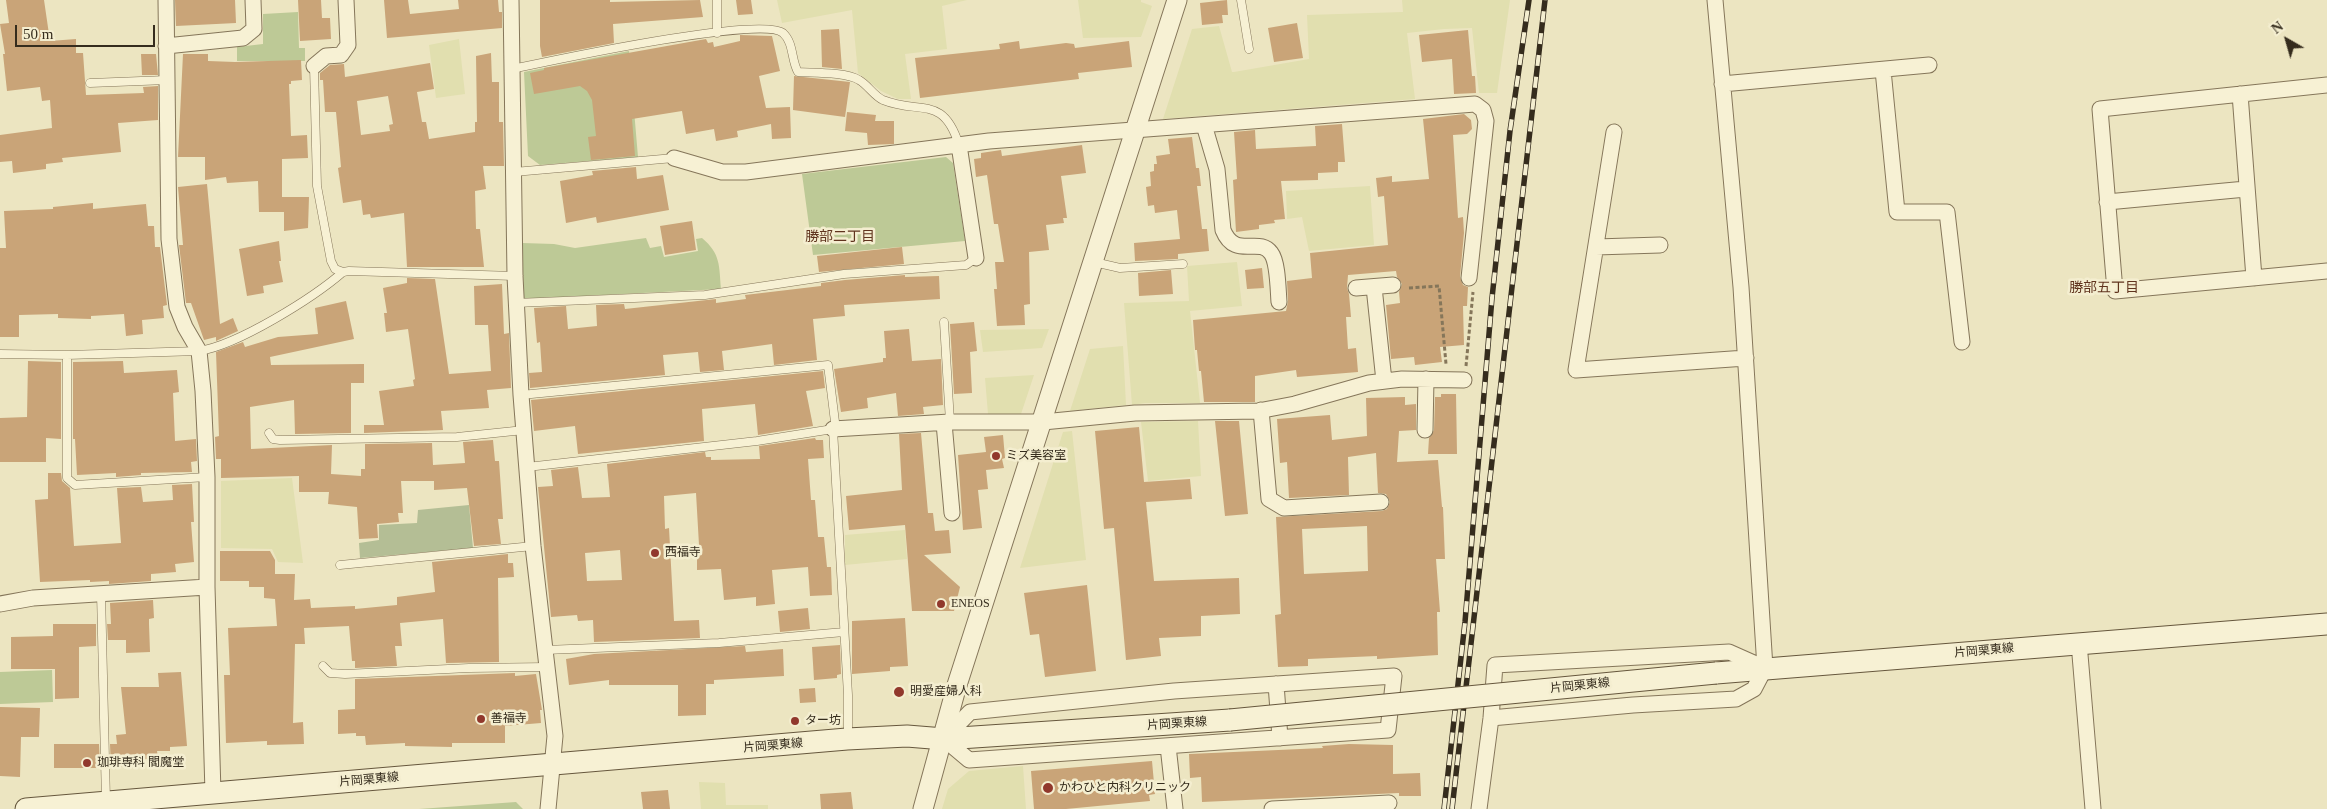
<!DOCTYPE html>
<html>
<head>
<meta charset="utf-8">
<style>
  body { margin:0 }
  #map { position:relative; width:2327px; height:809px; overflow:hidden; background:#ece5c1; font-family:"Times New Roman",serif }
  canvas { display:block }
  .north { position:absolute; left:2262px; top:15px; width:50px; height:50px; -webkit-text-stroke:4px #f4eed0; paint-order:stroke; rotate:322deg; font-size:14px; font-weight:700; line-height:20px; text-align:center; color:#352c1d }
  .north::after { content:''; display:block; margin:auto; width:18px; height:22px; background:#352c1d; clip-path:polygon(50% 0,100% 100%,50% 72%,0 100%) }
  .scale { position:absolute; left:15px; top:25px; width:140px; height:22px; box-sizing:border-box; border:2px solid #352c1d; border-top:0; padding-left:6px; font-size:15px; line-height:18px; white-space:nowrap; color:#352c1d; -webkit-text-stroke:4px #f4eed0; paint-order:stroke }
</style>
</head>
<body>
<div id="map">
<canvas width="2327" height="809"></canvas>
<div class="north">N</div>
<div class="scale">50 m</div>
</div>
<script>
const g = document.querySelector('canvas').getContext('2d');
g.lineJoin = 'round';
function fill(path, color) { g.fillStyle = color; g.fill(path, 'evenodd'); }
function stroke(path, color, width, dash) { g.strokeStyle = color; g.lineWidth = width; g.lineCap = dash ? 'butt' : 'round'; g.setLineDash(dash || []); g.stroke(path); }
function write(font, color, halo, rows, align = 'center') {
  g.font = font + ' "Times New Roman","Noto Sans JP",serif'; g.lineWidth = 5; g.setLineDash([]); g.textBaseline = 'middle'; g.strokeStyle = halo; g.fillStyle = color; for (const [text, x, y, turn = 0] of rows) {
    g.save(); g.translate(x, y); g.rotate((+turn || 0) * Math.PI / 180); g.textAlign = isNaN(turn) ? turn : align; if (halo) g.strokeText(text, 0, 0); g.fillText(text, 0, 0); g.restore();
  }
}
const farmland = new Path2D(`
  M777,0H967L942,6L947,49L905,54L911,99H898L881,91L858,73L852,10L782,23Z
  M1078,0H1141V2L1152,6L1141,37L1083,38Z
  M1402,0H1510L1497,93H1479L1472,28L1444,29L1407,33L1415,99L1163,119L1192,29L1219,26L1232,72H1234L1309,59L1307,15L1403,12Z
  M459,39L465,94L436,98L429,45Z
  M1370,186L1374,245L1309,251L1302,217L1287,219L1286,191Z
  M1237,262L1242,306L1190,311L1200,403H1145L1132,405L1124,303L1189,301L1187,266Z
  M1049,329L1042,348L983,352L980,330Z
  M1123,346L1126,405L1070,411L1090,349Z
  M1034,375L1021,414H988L985,378Z
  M1198,421L1201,476L1148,481L1141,422Z
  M1072,431L1086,560L1020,568L1063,432Z
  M292,478L303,563L278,562L272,549L221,548V481Z
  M905,530L907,559L845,565V535Z
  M1023,766L1026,809H942L948,789L969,771Z
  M699,782L725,783L726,805H768V809H701Z`);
const green = new Path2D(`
  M298,12L299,48H305V61H237V47L263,44V14Z
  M629,51L638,157L540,165L528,156L524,72Z
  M946,157L953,163L965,241L813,255L802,174Z
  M646,238L650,248L661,246L664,257L698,251L696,239L702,238C721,254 719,266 721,289L524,299L522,243L554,244L575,248Z
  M52,670L53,702L0,704V672Z
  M516,802L523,809H419Z`);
const cemetery = new Path2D(`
  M469,505L473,548L360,558L359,543L379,540V525L417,523L418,510Z`);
const building = new Path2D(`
  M6,0H44L50,41L76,39V53H83L86,95L144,93L143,87L158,86V120L118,123L121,152L62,158L63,162L46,164V169L13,173L12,161L0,162V135L52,128L50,100L42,101L40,87L7,91L3,54H5L0,24L9,23Z
  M175,0H235L236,23L176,26Z
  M298,0H321L322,18H330L331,39L300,41Z
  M384,0H408L410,14L459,9L458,0H498L499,12H502V28L387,38Z
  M540,0H610V2L700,0L703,17L613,24L614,43L542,57L540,46Z
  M736,0H751L753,14L738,15Z
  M1227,0L1228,15H1222L1223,23L1202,25L1200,3Z
  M1297,23L1303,58L1274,62L1268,28Z
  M839,29L842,69L822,67L821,30Z
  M1468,30L1472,76H1475L1476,93L1454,94L1452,59L1422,62L1419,35Z
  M740,35L772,36L780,71L759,76L766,108L790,107L791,138L772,139L771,124L737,131L738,137L716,141L714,129L686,134L682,111L632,119L635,156L591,160L588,137L596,136L592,100L587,91L580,86L534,94L530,73L544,70V68L706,39L708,43L713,42L714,47L740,41Z
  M1019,41L1020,49L1066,43L1074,44L1075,48L1129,41L1132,67L1078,73L1079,79L920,98L915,58L1000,49L999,44Z
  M491,53L492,82H499V122H503L504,166H483L486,189L475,191L476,229H480L484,267H407L404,213L371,218L370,214L363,215L361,200L343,203L338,168L341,167L336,112H325L323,80H320V73L330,65L344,64L345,77L430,63L434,89L417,92L422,122H426L429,139L475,132V122H477L476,56ZM388,96L393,124L389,125L390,131L361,135L357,101Z
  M141,54H156L158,75H142Z
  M183,54H208V61L235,62L301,60L302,80L291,81V84H289L291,136L307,135L308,158L282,159V197H309L308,228L284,231V212H259L258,181L227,183L226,177L205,180V157H178Z
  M794,76L850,82L845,117L793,110Z
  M847,112L876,115L875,121H894V144L868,145L867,133L845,131Z
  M1464,114L1471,120L1472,129L1467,134L1453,135L1458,218L1463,217L1464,233L1460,277L1463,285L1468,287L1467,306H1463L1464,345L1440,347L1442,362L1415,365L1414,357L1391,359L1386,305L1400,303L1399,292L1402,284L1397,277L1396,271L1348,275L1347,288L1349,294L1351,317H1346L1348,349L1356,348L1358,372L1297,377L1296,370L1255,376V402H1204L1201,371H1199L1197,350H1195L1193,320L1286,311L1288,301L1287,281L1312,278L1310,253L1388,245L1384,196L1378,197L1376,178L1392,176V182L1429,179L1423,119Z
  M1342,124L1345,162H1338V172L1318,173V180L1281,181L1285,219L1274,220L1275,223L1259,225V229L1236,232L1233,180L1237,179L1234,132L1255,130L1256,149L1316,146L1315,126Z
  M1192,137L1196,168H1199L1201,186H1197L1202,229H1207L1209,251L1178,254V259L1135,261L1134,243L1180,239L1177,210L1155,213L1154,205L1148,206L1146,187L1151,186L1150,172L1154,171V164H1157L1156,156L1170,154L1168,139Z
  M1082,145L1086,173L1061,176L1067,218H1063L1064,223L1046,225L1049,250L1029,252L1030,304L1024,305L1025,325L997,326L994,289H997L995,262H1004L998,224H994L987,175L976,177L974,159L981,158V153L1001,150L1002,156Z
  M636,167L637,179L663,175L669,210L597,223L596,217L566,223L560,181L593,175L592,171Z
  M207,184L220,324L233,318L238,331L216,341V337L204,340L191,303H186L179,245H183L178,187Z
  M93,203V209L146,204L148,226H154L155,247H160L167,305L163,306L164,318L142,320L143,334L126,336L124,314L91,316V319L58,318V314L19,315V337H0V248H6L4,211L53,209V207Z
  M692,221L696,250L665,255L660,226Z
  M279,241L281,261H279L283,282L263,286L264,293L247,296L239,249Z
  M902,247L904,264L819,272L817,256Z
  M1262,268L1264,288L1247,289L1245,270Z
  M1171,270L1173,294L1139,296L1138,273Z
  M905,275V277L939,276L940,299L844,305L845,316L813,319L817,360L774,365L772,344L722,351L724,370L700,372L698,352L663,355L665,375L530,388L529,373L542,372L540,342L537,343L534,308L566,306L568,329L597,326L596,305L624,304L625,309L716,299V303L746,299L745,295L821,286V283L845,280Z
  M407,278L435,279L449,374L491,371L488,325H475L474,286L502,284L504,334L509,333L511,388L487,390L489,408L441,411L443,430L364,433V425H384L379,391L414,386L413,380L415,379L408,329L386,332L384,313H387L383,288L407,283Z
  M346,301L354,339L270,357L271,365L364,364V383H351V433L295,434L294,400L250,407L251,449L332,445L331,474L361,476V469H365V444L432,443L433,465L465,463L463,442L493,440L495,461H499L503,519H498L501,544L474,546L467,488L434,490V481H401L403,513H398L399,522L377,524L378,538L359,539L357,507L328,504L329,492H299V476L221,478V459H216L215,437L219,436L216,352L243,342L245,347L278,337L318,334L315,308Z
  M974,322L977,351L970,352L972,393L954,394L950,324Z
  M909,329L912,361L941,359L943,405L923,407L924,414L898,416L896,393L867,398L868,408L841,412L834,369L883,362V358H886L884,331Z
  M28,361L61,362V439L46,438V462H0V418L27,417Z
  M123,361L124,373L177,370L179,392L173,393L175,441L196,439L197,461L191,462L192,472L141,473V475L116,477V473L77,475L75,439H73V362Z
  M823,371L825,388L806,391L813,426L758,435L755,404L702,409L704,441L578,454L575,426L534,431L531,400Z
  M1441,394H1456L1457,454H1428L1429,438L1434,430L1435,397H1441Z
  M1405,397V405L1416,404V430L1399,431L1397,462L1438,460L1442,507H1443L1445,559H1436L1440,612H1437L1438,655L1377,659V656L1308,659V666L1278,667L1275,615L1281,614L1276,517L1382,511L1387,509L1390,502L1386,494L1378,493L1376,453L1348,457L1349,495L1289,498L1287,462L1280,463L1277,419L1330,415L1332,440L1367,436L1366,398ZM1367,526L1368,571L1304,574L1302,529Z
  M1215,421H1239L1248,514L1225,516Z
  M1139,427L1144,482L1190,479L1192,499L1146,502L1154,581L1239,578L1240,614L1201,616V636L1159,638L1161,656L1126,660L1114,528L1104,529L1095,431Z
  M921,433L928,513H933L935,531L949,530L951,553L924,555L960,587L954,611H912L905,525L849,530L846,496L902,490L899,434Z
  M1003,435L1005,458L1002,459L1004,468L986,470L988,489L978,490L982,528L963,530L958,455L986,452L984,437Z
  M815,438L816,440H823L824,458L808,459L811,500H815L818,537H824L827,567H831L832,595L810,596L808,567L772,570L775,604L756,606V597L724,600L721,569L697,570V545H699L696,493L664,496L665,529L669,528L674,621L699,620L700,638L594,642L593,620L578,621L577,615L551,617L538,487L553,486L551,470L578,467L582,498L610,497L607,464L705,452L706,457H711V460L760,459L759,446ZM620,550L622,580L587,581L585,553Z
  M48,473H61L62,481L70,488L74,546L121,543L117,488L141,487L143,502L173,500L172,485L192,484L194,522H191L194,562L175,564L176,572L151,574V581L109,584V581L90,582V580L40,582L35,500L48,499Z
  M220,551H270L275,560V574H295L294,600L310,599L311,608L355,606V609L397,605V597L435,592L432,562L508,554V563H513L514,577L498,578L499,662L446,663L443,619L400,623L402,646H395L397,666L355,668V661H352L349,626L304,628L305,644H295L293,723L303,722L304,744L267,745V741L226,743L224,675H230L228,628L277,626L275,599L264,598V587H249V581H220Z
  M1087,585L1096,671L1045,677L1039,634L1030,635L1024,593Z
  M153,600L154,618L149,619V624L150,652L126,653V640H108L107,624H111L110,603Z
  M808,608L810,629L780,632L778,611Z
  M905,618L908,666L890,667V671L852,674V621Z
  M53,624H96V646L79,647V698L55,699V669H11V637L53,636Z
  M840,645L841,674L837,675V678L814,680L812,647Z
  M745,646L746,652L783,649L784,676L714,680V684H706V715L678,716V685H609V680L569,685L566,659L594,654Z
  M181,672L187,746L170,747V751H157L158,758L136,760V765L111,768L110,744H117L116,735L126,734L121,687H159L158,673Z
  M515,673V676L536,674L542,710H540L541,723L505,726V743H452V747L405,746V743L366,745L365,736H356V733L338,734V710L355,709V679Z
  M815,688L816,702L800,703L799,689Z
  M0,707L40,708L39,737H21L20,777L0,776Z
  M54,744H99L100,768H54Z
  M1349,744L1393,745V774L1420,773L1421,796H1399V793L1202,802L1201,777L1190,778L1189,754L1323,748L1322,746Z
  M1152,761L1155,794L1149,795L1150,801L1066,809H1034L1031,771Z
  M668,790L670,809H643L641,792Z
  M851,792L853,809H821L820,794Z`);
const path = new Path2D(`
  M1409,288L1439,286L1446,364
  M1466,366L1473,292`);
const service = new Path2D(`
  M1241,0L1249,49
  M717,33V0
  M314,66L317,186L331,261L335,269L343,272
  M512,69C550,61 762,15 783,33C794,43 791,60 798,72C814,73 846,72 859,80C868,85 874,96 883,100C920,115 943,94 959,145
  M90,83L167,80
  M514,172L674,158
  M1094,262L1120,268L1183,264
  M516,303L705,295L844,274L966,265L976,258
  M944,322L950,422
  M0,354L67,355L199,351C238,345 313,298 343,272L349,271L515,276
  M67,355V478L75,485L207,477
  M521,395L828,365L835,422L833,429L848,695V737
  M269,433L273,439L280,440L457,437L524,430
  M527,467L757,441L833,429
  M340,565L533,546
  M101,593L106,801
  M545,650L719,643L844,632
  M323,666L330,673L345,674L469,668L547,667`);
const minor = new Path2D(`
  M166,0L169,239L177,307L185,327L199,351L203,391L207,477V587L213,793
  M511,0L515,276L521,395L533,546L555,736L548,809
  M166,46L243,38L254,29L253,0
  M314,66L326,56L341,55L348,45L346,0
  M1883,70L1897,212H1947L1962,342
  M1722,84L1929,65
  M2327,85L2100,109L2115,291L2327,271
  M2240,94L2254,278
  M1204,125L1217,169L1223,230C1235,260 1259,236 1271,253C1278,262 1278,290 1279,302
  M1614,132L1576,370L1746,358
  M959,145L976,258
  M674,158L722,172H746L989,141L1475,104L1483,110L1486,121L1469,278
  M2107,202L2246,189
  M1596,247L1660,245
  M1374,287L1384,381
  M1356,288L1393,285
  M1261,410L1269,499L1284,508L1381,502
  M944,423L952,513
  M833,429L950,422H1043L1135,413L1258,411L1295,404L1369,383L1402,379L1464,380
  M1425,430L1426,379
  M0,604L33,598L207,587
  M2079,643L2093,809
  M1394,676L1388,730L969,760L944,739L970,712L1174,691Z
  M1276,684L1280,738
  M1491,718L1633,705L1736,699L1754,689L1765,668L1741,287L1715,0
  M1168,746L1175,809
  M1272,809L1389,803
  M1479,809L1491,718L1495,665L1729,652L1765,668`);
const tertiary = new Path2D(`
  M923,809L957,685L1177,0`);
const secondary = new Path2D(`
  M1716,673L2327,624
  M26,809L847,739L907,736L944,739L1230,720`);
const rail = new Path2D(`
  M1444,809L1465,622L1492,298L1510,131L1529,0
  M1452,809L1545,0`);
const secondaryBridge = new Path2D(`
  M1230,720L1716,673`);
const markers = [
  [996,456,5,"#91382c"],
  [655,553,5,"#91382c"],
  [941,604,5,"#91382c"],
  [899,692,6,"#91382c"],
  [481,719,5,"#91382c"],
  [795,721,5,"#91382c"],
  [87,763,5,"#91382c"],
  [1048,788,6,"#91382c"]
];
const poiNames = [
  ["ミズ美容室",1006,456],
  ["西福寺",665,553],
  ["ENEOS",951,604],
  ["明愛産婦人科",910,692],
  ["善福寺",491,719],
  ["ター坊",805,721],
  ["珈琲専科 閻魔堂",97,763],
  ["かわひと内科クリニック",1059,788]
];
const streetNames = [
  ["片岡栗東線",1984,651,-5],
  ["片岡栗東線",1580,686,-6],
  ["片岡栗東線",1177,724,-4],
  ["片岡栗東線",773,746,-5],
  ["片岡栗東線",369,780,-5]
];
const neighbourhoodNames = [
  ["勝部二丁目",840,237],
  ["勝部五丁目",2104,288]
];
fill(farmland, '#e1dfaf');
fill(green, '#bdc996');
fill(cemetery, '#b4be95');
fill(building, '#c9a478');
stroke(service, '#85765a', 9);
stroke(minor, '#85765a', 17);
stroke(tertiary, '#85765a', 21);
stroke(secondary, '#66573d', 23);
stroke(path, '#85765a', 3, [4, 2.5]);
stroke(service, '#f7f1d4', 8);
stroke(minor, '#f7f1d4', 15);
stroke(tertiary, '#f7f1d4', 19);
stroke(secondary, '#f7f1d4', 21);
stroke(rail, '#352c1d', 5.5);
stroke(rail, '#f4eed0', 4, [11]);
stroke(secondaryBridge, '#66573d', 23, []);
stroke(secondaryBridge, '#f7f1d4', 21);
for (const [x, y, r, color] of markers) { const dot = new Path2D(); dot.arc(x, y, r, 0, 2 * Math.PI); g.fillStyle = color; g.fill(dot); stroke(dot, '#f4eed0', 2); }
write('12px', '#352c1d', '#f4eed0', poiNames, 'left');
write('12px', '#352c1d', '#f4eed0', streetNames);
write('14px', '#60341e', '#f4eed0', neighbourhoodNames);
</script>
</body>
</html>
